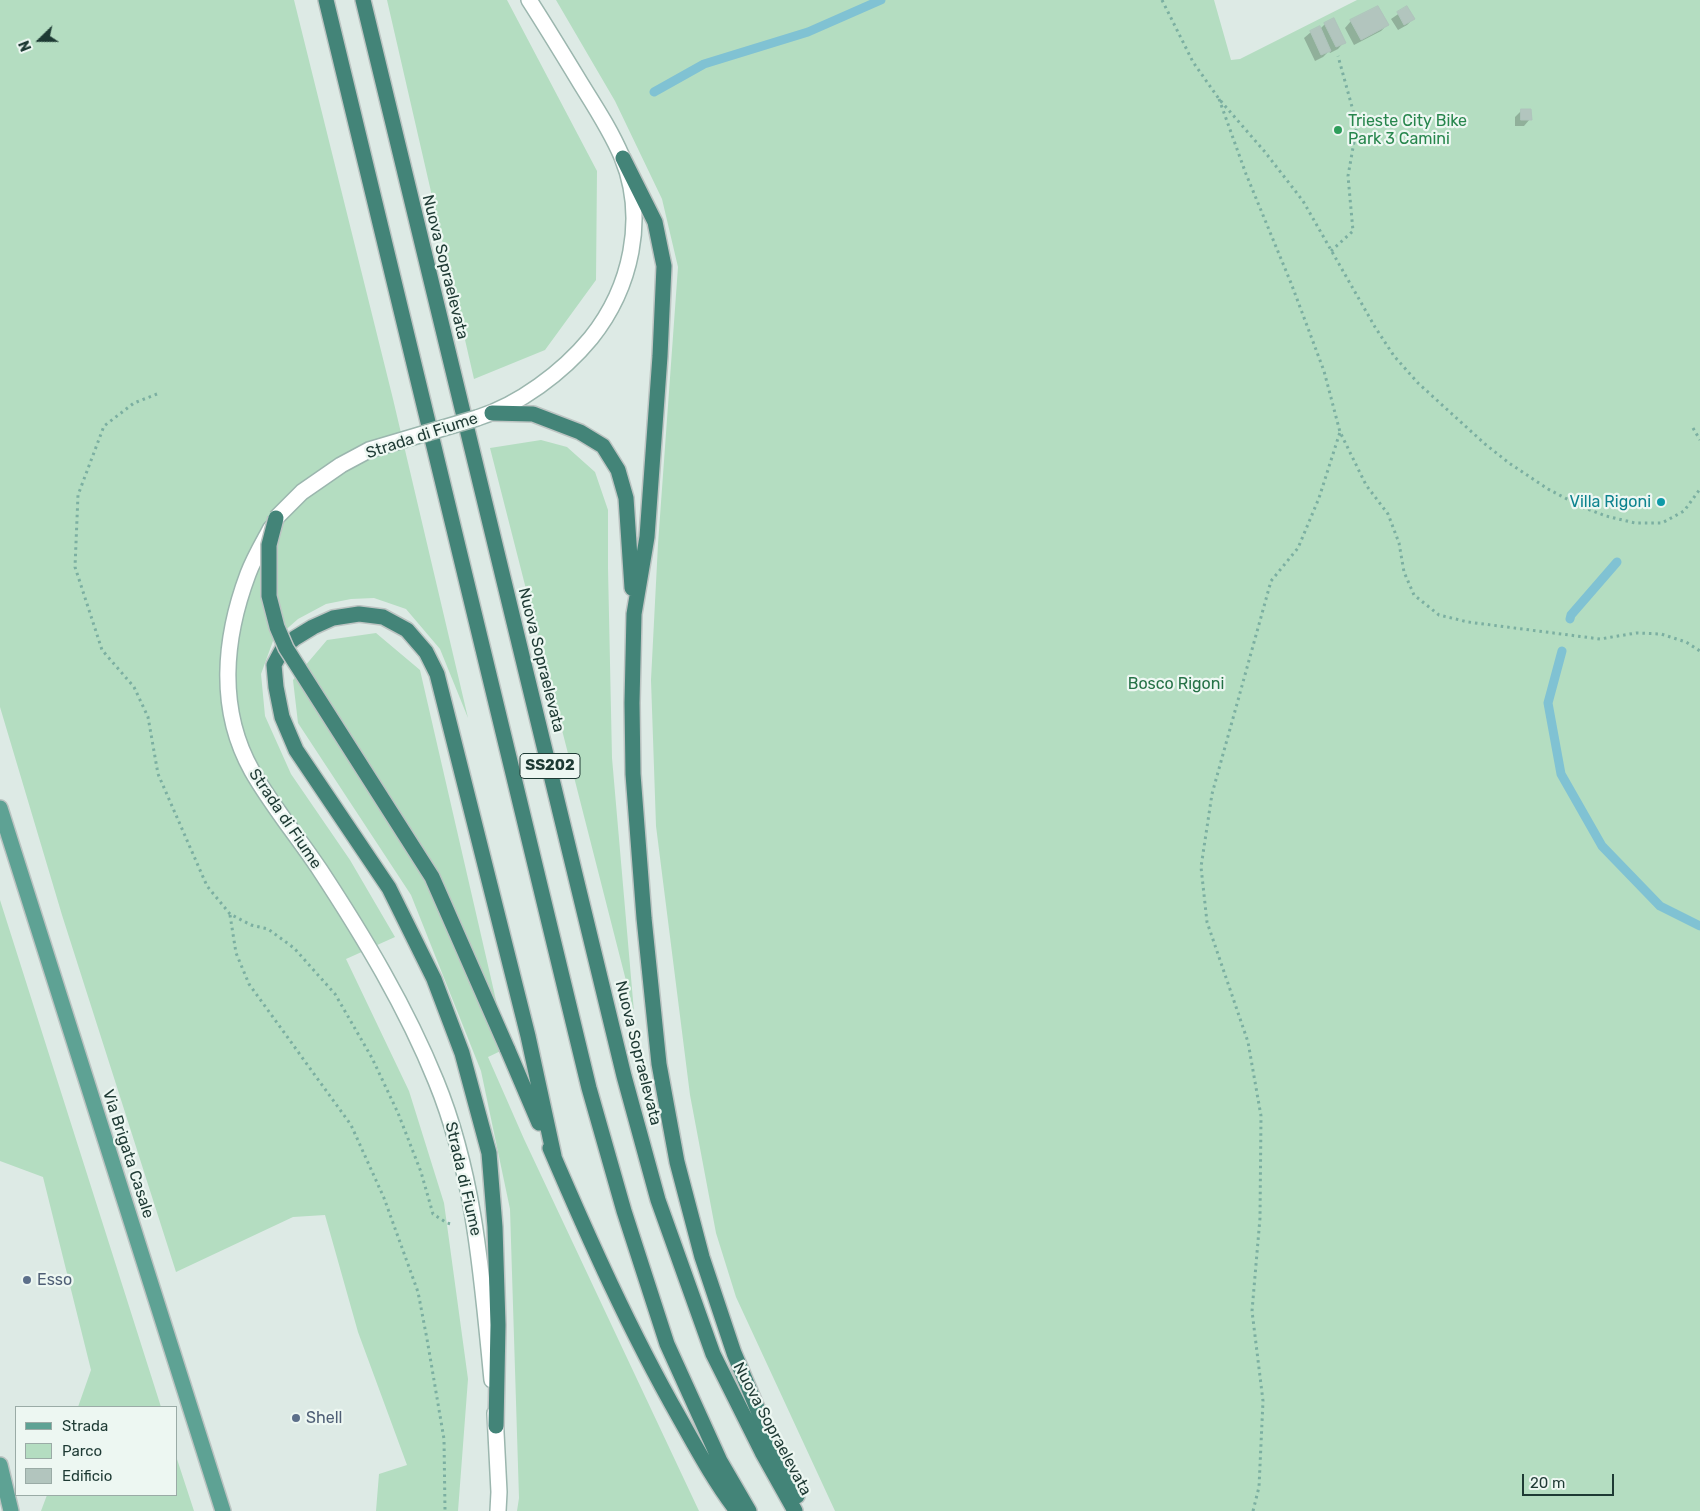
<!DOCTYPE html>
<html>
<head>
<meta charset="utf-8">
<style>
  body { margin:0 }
  #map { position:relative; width:1700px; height:1511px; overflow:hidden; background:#ddeae5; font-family:Rubik,sans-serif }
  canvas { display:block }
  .legend { position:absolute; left:15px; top:1406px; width:162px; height:90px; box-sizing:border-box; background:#edf7f2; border:1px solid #9aaba6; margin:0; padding:6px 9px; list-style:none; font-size:15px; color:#1e3a34 }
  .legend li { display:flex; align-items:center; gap:10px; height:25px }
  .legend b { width:25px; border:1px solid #9aaba6 }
  .north { position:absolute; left:15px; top:15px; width:50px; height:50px; -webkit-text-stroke:4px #edf7f2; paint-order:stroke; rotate:248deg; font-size:14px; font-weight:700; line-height:20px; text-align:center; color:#1e3a34 }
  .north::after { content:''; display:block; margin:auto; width:18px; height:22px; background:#1e3a34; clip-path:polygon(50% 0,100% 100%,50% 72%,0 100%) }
  .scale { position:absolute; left:1522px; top:1474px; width:92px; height:22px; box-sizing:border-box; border:2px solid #1e3a34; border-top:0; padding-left:6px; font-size:15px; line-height:18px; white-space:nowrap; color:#1e3a34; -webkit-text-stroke:4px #edf7f2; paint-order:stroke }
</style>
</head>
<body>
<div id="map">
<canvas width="1700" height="1511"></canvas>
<ul class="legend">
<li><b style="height:6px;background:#5ea294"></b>Strada</li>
<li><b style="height:14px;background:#b4ddc1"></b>Parco</li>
<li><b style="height:14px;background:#b2c5be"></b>Edificio</li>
</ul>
<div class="north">N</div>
<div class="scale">20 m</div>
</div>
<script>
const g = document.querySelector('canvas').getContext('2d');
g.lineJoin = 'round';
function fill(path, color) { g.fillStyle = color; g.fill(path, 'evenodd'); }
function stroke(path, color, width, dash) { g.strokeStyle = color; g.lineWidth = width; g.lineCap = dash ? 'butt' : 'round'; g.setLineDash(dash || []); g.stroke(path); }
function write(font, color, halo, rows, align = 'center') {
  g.font = font + ' Rubik,sans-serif'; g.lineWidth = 4.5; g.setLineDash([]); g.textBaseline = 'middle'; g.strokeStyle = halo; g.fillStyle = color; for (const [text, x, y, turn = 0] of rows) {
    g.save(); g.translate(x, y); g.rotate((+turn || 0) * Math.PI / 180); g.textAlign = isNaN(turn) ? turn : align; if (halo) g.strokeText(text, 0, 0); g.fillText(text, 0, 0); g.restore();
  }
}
const green = new Path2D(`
  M0,0H294L393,399L468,718L440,649L406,609L374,598L351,599L326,604L298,619L273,641L261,674L265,716L291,774L350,860L395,937L346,959L409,1091L444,1203L468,1379L458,1511H376L379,1474L407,1465L358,1332L325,1215L293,1217L176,1272L62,915L0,707Z
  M387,0H507L597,171L596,280L545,350L474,379Z
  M556,0H1214L1231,60L1240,59L1357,0H1700V1511H835L736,1297L716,1233L690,1095L656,826L651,680L658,544L678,267L662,199L615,101Z
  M541,440L567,447L595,472L608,510V568L612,758L634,1012L490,448Z
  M376,633L420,670L507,1048L488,1057L524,1139L699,1511H517L519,1498L510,1209L481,1071L411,895L298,723L293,680L327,640Z
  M0,900L161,1407H78L91,1370L43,1177L0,1161Z
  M176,1456L194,1511H41L47,1495H176Z`);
const shadow = new Path2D(`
  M1407,8L1413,19L1407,25L1398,30L1391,19Z
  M1351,21L1387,25L1381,31L1354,45L1345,28Z
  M1325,24L1344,42L1338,49L1330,53L1329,51L1323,57L1315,61L1304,38L1311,32L1320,29Z
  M1521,111L1530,119L1524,126H1515V117Z`);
const stream = new Path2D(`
  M654,92L704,64L808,32L881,0
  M1570,619L1571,615L1617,562
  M1562,651L1548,703L1561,774L1602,846L1660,906L1700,926`);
const building = new Path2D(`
  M1378,6L1389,25L1361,40L1350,20Z
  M1407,6L1415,19L1404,25L1397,12Z
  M1334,18L1346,43L1336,47L1324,23Z
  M1320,26L1331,51L1321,55L1310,31Z
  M1521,109H1531L1532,120H1521Z`);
const path = new Path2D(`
  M1162,0L1193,62L1219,99L1265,152L1303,201L1375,327L1394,356L1418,383L1485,444L1509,463L1548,489L1582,507L1606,516L1635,523H1662L1684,511L1700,489
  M1219,99L1246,174L1291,283L1324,371L1340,432L1366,485L1388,514L1399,543L1404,572L1414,595L1439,615L1468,622L1600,639L1636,633L1661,634L1686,642L1700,651
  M1331,251L1353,231L1348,176L1357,125L1338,56
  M157,394L134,403L104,426L78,495L75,567L102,650L134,687L148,717L158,774L207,886L230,914L251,925L268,929L294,948L335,994L372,1058L398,1113L421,1172L433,1214L447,1223L451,1224
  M1693,428L1700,440
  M230,915L236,953L249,984L351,1125L384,1198L418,1292L427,1339L444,1439L445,1511
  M1253,1511L1259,1487L1263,1401L1252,1311L1260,1218L1261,1116L1248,1042L1207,922L1201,867L1212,794L1271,581L1298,548L1319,498L1340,432`);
const secondary = new Path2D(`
  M477,418C519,405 563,372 591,338C631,288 647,218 622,157C611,131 596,108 581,84C564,56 547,28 529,0
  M271,528C263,543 254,558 248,574C224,638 217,709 252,771C272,806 298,837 320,870C364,937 406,1007 436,1081C475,1176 482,1279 492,1380
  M495,1413L499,1492L498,1511`);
const primary = new Path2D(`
  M0,808L223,1511
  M0,1465L11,1511`);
const trunk = new Path2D(`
  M326,0L589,1088L624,1211L667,1344L720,1461L749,1511
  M363,0L624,1076L658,1200L713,1354L762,1452L795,1511
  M623,158L655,222L664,266L660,356L647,537L634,614L632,703L633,774L644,918L659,1064L677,1162L702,1257L734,1353L773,1446L797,1496
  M492,413L533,414L580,432L603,446L618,470L626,498L632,588
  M507,1048L539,1123
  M550,1148C589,1239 630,1331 679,1417C697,1449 714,1481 737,1511
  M496,1426L498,1325L495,1227L489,1153L462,1053L434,979L389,888L296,750L282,717L276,687L274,665L283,648L295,638L313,627L333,618L359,614L383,617L407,630L426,652L437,674L528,1036L554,1156`);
const secondaryBridge = new Path2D(`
  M276,518L302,492L341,465L369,450L477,418`);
const trunkBridge = new Path2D(`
  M276,518L269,545V596L277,627L286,648L432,877L507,1048`);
const markers = [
  [1338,130,5,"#2e9e5b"],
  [1661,502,5,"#0f9aa8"],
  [27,1280,5,"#5c6f8a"],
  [296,1418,5,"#5c6f8a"]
];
const shields = [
  [550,766,60]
];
const shieldNames = [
  ["SS202",550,766]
];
const leisureNames = [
  ["Trieste City Bike",1348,121],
  ["Park 3 Camini",1348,139]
];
const streetNames = [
  ["Nuova Sopraelevata",445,267,76],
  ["Strada di Fiume",422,436,-18],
  ["Nuova Sopraelevata",541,660,76],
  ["Strada di Fiume",285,819,56],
  ["Nuova Sopraelevata",638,1053,76],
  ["Via Brigata Casale",128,1154,72],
  ["Strada di Fiume",463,1179,77],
  ["Nuova Sopraelevata",772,1429,62]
];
const cultureNames = [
  ["Villa Rigoni",1651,502]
];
const parkNames = [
  ["Bosco Rigoni",1176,684]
];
const serviceNames = [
  ["Esso",37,1280],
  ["Shell",306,1418]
];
fill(green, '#b4ddc1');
fill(shadow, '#0003');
stroke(stream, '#80c2d3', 9);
fill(building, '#b2c5be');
stroke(building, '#afc4bc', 1);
stroke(secondary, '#9bb6ae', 18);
stroke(primary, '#bcc4c2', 18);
stroke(trunk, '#bcc4c2', 18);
stroke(path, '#7bafa1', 3, [2.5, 4]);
stroke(secondary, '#fff', 15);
stroke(primary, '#5ea294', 15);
stroke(trunk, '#438478', 15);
stroke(secondaryBridge, '#9bb6ae', 18, []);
stroke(trunkBridge, '#bcc4c2', 18, []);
stroke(secondaryBridge, '#fff', 15);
stroke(trunkBridge, '#438478', 15);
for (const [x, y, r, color] of markers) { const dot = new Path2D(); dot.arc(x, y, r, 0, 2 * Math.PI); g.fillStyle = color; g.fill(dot); stroke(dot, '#edf7f2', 2); }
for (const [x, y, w] of shields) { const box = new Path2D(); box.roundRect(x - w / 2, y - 12.5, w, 25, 4); g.fillStyle = '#edf7f2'; g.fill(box); stroke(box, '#1e3a34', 1); }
write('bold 15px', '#1e3a34', null, shieldNames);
write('16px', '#27864d', '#edf7f2', leisureNames, 'left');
write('16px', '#1e3a34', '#edf7f2', streetNames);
write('16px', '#0d838f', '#edf7f2', cultureNames, 'right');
write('16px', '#267247', '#edf7f2', parkNames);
write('16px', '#4e5e75', '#edf7f2', serviceNames, 'left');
</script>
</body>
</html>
